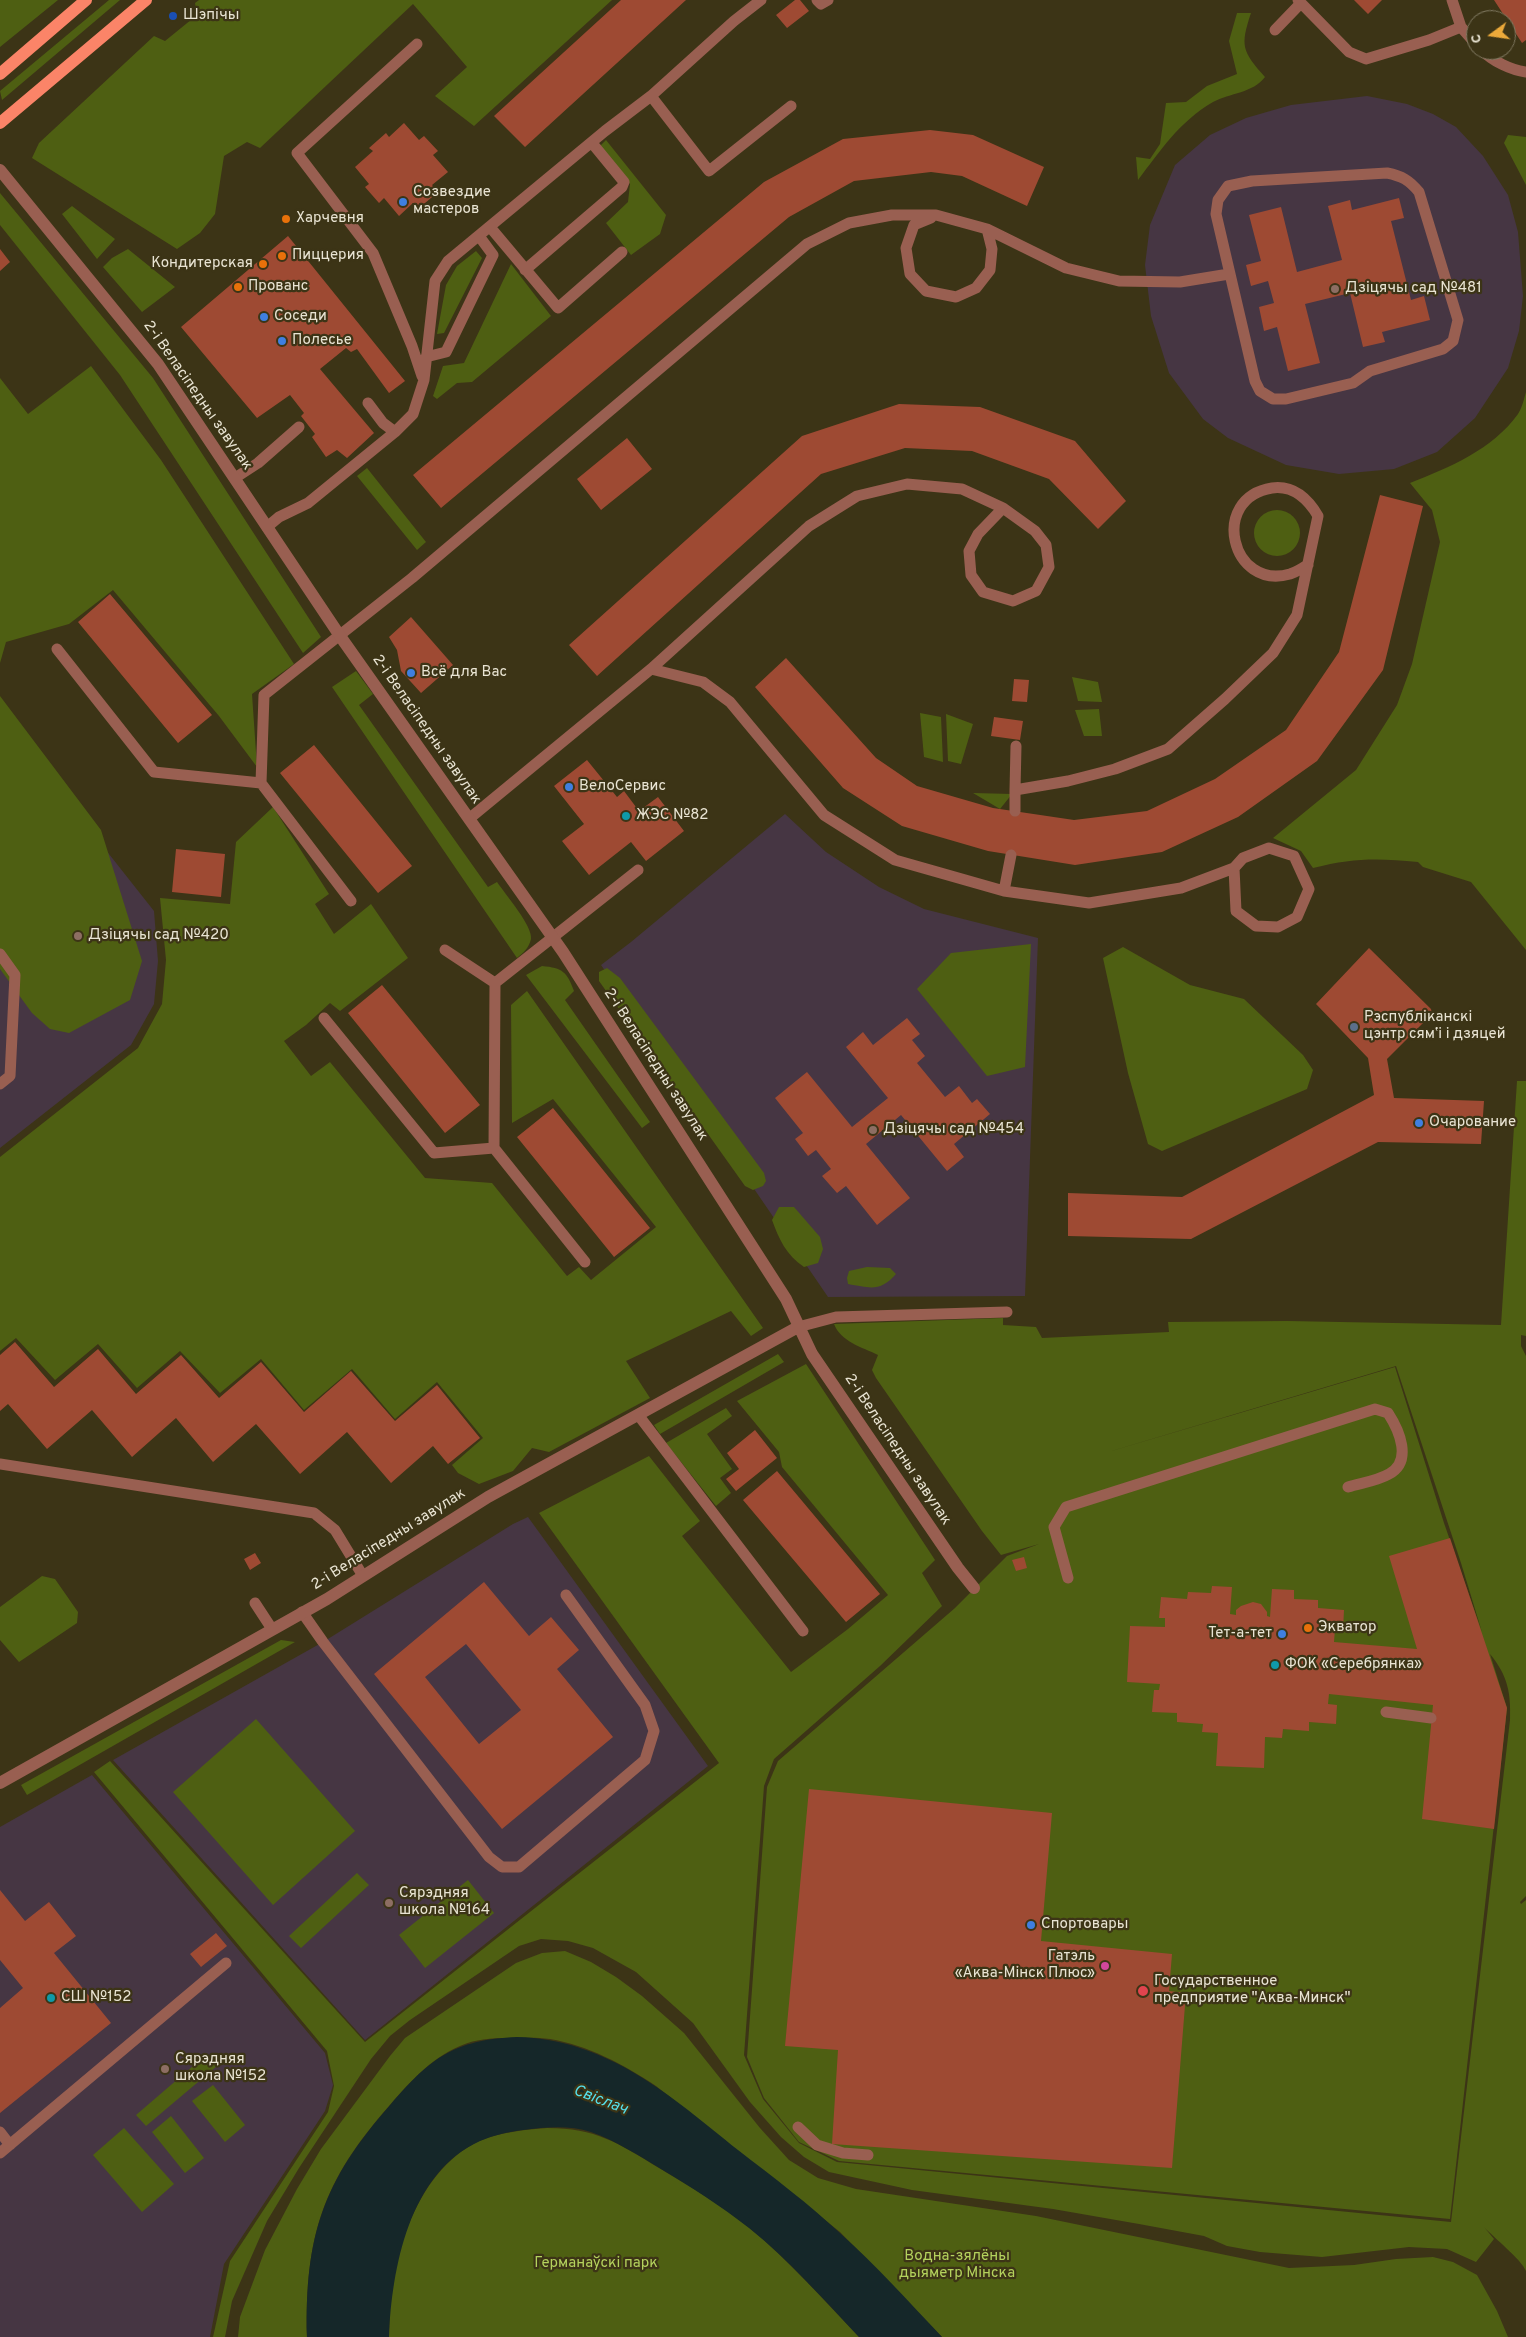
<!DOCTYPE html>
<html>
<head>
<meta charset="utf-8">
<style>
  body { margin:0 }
  #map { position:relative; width:1526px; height:2337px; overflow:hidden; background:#3c3416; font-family:Overpass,sans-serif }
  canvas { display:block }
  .north { position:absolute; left:1466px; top:10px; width:50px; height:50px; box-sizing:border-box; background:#3c3416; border:1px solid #817a62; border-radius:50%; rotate:256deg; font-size:14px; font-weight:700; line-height:20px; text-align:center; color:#e9e4d3 }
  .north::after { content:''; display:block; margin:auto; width:18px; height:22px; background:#eba93a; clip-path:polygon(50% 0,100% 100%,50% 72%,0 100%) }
</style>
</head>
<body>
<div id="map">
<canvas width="1526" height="2337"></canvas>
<div class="north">С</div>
</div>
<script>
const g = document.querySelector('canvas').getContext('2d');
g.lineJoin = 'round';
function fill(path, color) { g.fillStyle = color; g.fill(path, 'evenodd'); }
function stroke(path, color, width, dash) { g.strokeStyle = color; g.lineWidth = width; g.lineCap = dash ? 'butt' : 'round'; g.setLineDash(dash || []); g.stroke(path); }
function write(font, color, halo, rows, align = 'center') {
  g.font = font + ' Overpass,sans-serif'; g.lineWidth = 4.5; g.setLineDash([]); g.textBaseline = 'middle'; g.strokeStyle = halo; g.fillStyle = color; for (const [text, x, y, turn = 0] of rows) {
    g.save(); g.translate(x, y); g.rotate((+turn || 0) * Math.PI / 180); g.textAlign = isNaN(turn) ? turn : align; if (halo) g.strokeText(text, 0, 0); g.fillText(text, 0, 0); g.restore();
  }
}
const education = new Path2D(`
  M1367,96L1407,104L1433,114L1456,127L1483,156L1508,195L1518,232L1523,296L1519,331L1508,368L1475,418L1437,452L1394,469L1339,474L1286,465L1228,438L1203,419L1169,373L1151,316L1145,265L1150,225L1175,165L1210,135L1246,118L1291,105Z
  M15,735L154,911L158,961L154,1004L131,1045L0,1148V748Z
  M785,814L826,852L879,887L924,909L1038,938L1025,1296L828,1297L601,965L631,942Z
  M528,1517L708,1766L365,2040L113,1760L323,1642L513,1524Z
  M92,1775L325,2053L333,2085L325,2111L224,2264L210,2337H0V1827Z`);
const green = new Path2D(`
  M0,0H58L0,47Z
  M109,0H120L2,100L0,91Z
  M199,0H612L474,126L435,96L467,67L413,4L260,148L247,142L224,156L215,214L200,233L177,249L32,158L39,143L154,36L165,41L197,15L195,3Z
  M1237,13H1251C1240,46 1242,51 1265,77C1253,93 1230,93 1213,102C1179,122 1161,150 1138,180L1136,157L1150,159L1160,144L1166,103L1186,102L1207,86L1237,74L1229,41Z
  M1508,135L1526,137V185L1504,143Z
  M606,140L666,215L660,234L631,255L606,223L628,202L630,184L600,146Z
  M0,193L153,378L321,637L303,653L120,375L0,225Z
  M72,206L115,239L97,259L62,214Z
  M128,249L175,287L142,312L103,267L112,258Z
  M476,251L482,258L444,333L437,334L446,285L457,266Z
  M511,264L551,316L472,382L457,383L437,399L433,396L443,366L464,363Z
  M91,366L161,460L294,664L252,694L257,767L219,716L113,590L69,624L6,642L0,663V378L28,414Z
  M1526,392V950L1471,882L1423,867L1418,862C1377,858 1353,858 1313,868L1301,851L1273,838L1356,770L1397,705L1412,664L1440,542L1432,510L1410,483C1450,467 1492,450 1518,414C1522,408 1524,399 1526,392Z
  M367,468L426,542L417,550L357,476Z
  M1254 533a23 23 0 1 1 46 0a23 23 0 1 1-46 0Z
  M356,671L373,694L359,705L488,887L497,882C505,894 533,926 531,939C529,948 523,953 517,958L332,687Z
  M1072,677L1098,682L1102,702L1078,701Z
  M0,696L101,830L142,961L130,1000L69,1033L50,1029L32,1013L0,969Z
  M1099,709L1102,736H1084L1075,710Z
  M920,713L941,717L943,762L924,757Z
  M946,714L973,724L961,764L948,761Z
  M973,793L1012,794L1000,809Z
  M273,807L329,894L315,904L334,934L371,904L408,958L340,1011L330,1003L306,1025L284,1041L311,1076L330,1062L425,1178L492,1183L567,1276L579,1267L591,1280L656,1227L553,1099L512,1123L511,1005L527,991L763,1328L751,1336L731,1311L626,1361L650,1398L549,1452L532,1448L513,1471L479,1484L458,1473L452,1465L483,1438L437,1382L395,1419L352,1369L304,1410L261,1359L220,1393L180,1351L137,1388L98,1344L55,1380L16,1338L0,1351V1157L138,1048L162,1004L166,960L160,898L230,904L236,842Z
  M1031,944L1025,1067L987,1076L917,989L951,953Z
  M1123,947L1190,985L1244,999L1303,1055L1313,1070L1307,1089L1162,1151L1148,1144L1128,1073L1103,958Z
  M542,966C563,968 567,972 574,991L565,1000L650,1122L642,1128L526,975Z
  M607,968L620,978L764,1173L766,1181L763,1186L753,1190L745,1186L599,981V972Z
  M1517,1081H1526V1336L1521,1335V1346L1526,1356V1896L1520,1902L1521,1904L1526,1900V2271C1521,2259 1494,2238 1484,2227L1494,2239L1476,2262L1447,2249L1409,2247L1322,2257L1260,2252L1227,2246L1204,2236L1139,2224L1053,2209L912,2190L829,2172L804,2157L781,2137L750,2102L693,2023L636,1972L593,1948L568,1941L541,1939L519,1946L410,2020L390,2036L371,2059L299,2168L267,2221L232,2301L225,2337H213L230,2261L328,2112L334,2086L327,2051L94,1772L110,1761L365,2042L719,1763L539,1513L649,1456L700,1521L682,1536L791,1672L848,1629L888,1595L782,1467L779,1452L737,1401L806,1364L935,1560L922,1573L942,1606L880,1666L774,1759L764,1786L744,2055L763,2099L799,2143L837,2162L1451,2222L1510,1720C1511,1693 1508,1676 1490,1654L1507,1708L1450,2219L839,2161L799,2142L764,2098L747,2057L767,1787L778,1761L955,1608L1007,1556L1039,1544L1001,1555L982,1531L876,1378L872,1370L878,1355C862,1347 841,1342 834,1324L1003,1318V1325L1036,1327L1042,1338L1169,1332L1168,1322L1287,1321L1501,1325ZM1396,1366L1461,1563L1482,1632L1444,1523L1395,1367L1098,1455Z
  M779,1207H794L820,1237L823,1249L818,1263L804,1267C786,1255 779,1239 772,1220Z
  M867,1267L890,1268L896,1274C880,1292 871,1288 848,1284L847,1278L849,1271Z
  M778,1354L784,1362L660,1434L654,1425Z
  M726,1408L732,1416L707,1434L732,1469L720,1478L731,1493L716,1506L666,1443Z
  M42,1576L55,1579L78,1612L77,1623L19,1662L0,1640V1607Z
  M281,1640L295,1642L27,1795L21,1785Z
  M256,1719L355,1831L273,1905L173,1792Z
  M357,1873L369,1885L301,1948L289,1936Z
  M468,1880L494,1913L425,1968L399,1935Z
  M565,1951L591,1962L616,1977L642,1996L684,2033L760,2128L789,2160L818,2178L856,2189L1036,2216L1289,2268L1354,2265L1396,2259L1433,2257L1453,2262L1477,2275L1497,2311L1508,2337H942L840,2232L656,2086C625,2065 587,2045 550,2039C536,2037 522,2038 508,2038C492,2038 475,2039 460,2046C430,2059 410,2082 389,2106C322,2182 305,2237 307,2337H238L240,2317L265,2250L297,2189L321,2149L390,2056L405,2038L516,1963L542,1953Z
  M207,2054L217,2066L146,2126L136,2115Z
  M213,2085L245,2125L225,2142L192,2101Z
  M171,2116L204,2158L185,2173L152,2132Z
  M124,2128L174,2184L142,2212L93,2155Z
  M547,2128C596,2128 618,2143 659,2168C691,2187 723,2206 751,2229C790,2262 824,2300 859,2337H389C390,2322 389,2306 391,2291C399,2235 425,2167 479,2141C500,2132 524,2130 547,2128Z`);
const water = new Path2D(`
  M517,2037C607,2039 671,2096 738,2150C773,2177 809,2204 841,2234C877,2266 909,2302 942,2337H859C824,2300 789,2260 749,2228C721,2206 691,2187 661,2169C638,2155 616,2141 591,2132C570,2125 545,2127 523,2130C508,2132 494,2135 480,2141C409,2173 392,2268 389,2337H307C305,2235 323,2181 391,2104C431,2058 453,2040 517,2037Z`);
const building = new Path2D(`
  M621,0H686L525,147L494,116Z
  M795,0H800L809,11L787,28L776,15Z
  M1354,0H1382L1368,14Z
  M1494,0H1526V40L1522,43Z
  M404,123L419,140L424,136L438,151L433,155L448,172L432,185L438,192L418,209L413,203L399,216L384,198L379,203L365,187L369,184L355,167L373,151L369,148L386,133L389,137Z
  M930,130L973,135L1044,167L1027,206L962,176L931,172L854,181L789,217L441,508L413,475L764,182L843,139Z
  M1399,198L1404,218L1391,221L1411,300L1424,296L1430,320L1382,332L1385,342L1363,347L1350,293L1305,304L1320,363L1288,371L1277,327L1264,331L1259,307L1274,303L1268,281L1251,286L1246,265L1261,261L1249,215L1281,207L1297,272L1342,260L1328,206L1350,200L1352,210Z
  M288,236L405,381L389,393L357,349L351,352L346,348L320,369L374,433L347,458L337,450L326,457L312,437L315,434L301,416L304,413L290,395L257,418L181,327Z
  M0,249L10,262L0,271Z
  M899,404L980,407L1075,441L1126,501L1098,529L1049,479L972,451L905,448L821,474L597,676L569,645L802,436Z
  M627,438L652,469L601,510L577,479Z
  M1380,495L1423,506L1383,670L1317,761L1238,817L1162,852L1075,865L988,851L902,826L843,788L755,687L786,658L876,758L917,786L993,808L1074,820L1147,811L1215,779L1286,730L1339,652Z
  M110,594L212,715L178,743L78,622Z
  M411,617L453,665L421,693L401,671L397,650L389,637Z
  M1014,679L1029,680L1027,702L1012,701Z
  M994,717L1023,721L1020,740L991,736Z
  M314,745L412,866L378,893L280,773Z
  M587,760L617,797L624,791L639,811L658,797L684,831L646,861L631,842L589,875L562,841L584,824L554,786Z
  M176,849L225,854L221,897L172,892Z
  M1369,948L1431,1009L1432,1014L1387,1059L1394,1098L1484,1101L1481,1144L1378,1142L1191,1239L1068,1236V1193L1182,1197L1374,1095L1368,1058L1316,1004Z
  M382,985L480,1105L445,1133L348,1013Z
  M907,1018L920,1034L912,1040L925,1056L917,1063L945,1097L959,1086L972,1103L977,1099L990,1114L954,1144L964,1157L947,1171L901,1115L866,1144L910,1198L877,1225L846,1186L837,1193L822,1176L831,1169L816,1150L808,1156L795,1139L803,1133L775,1098L807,1072L852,1127L888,1098L846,1047L863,1032L873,1045Z
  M553,1108L650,1228L614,1257L517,1137Z
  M15,1342L54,1387L98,1349L136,1394L181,1355L219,1398L261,1362L304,1412L351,1371L395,1421L437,1385L480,1438L448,1464L433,1446L391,1483L347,1432L300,1474L256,1424L213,1462L176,1418L132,1457L92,1410L47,1449L8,1404L0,1411V1355Z
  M755,1430L777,1458L736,1491L726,1479L739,1469L727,1453Z
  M777,1471L880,1594L846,1622L743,1500Z
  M1450,1538L1507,1708L1494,1829L1422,1819L1433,1705L1329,1694L1328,1704L1337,1705L1336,1724L1309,1722V1731L1283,1729L1282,1738L1265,1737L1264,1768L1216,1766L1218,1733L1202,1732L1203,1724L1177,1722V1713L1152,1712L1154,1690H1159L1160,1684L1127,1682L1130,1626L1165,1627V1618H1159L1161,1597L1187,1599L1188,1592L1211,1593L1212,1586L1232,1587L1230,1614L1236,1615V1610L1241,1606L1253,1602L1261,1604L1267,1612V1616L1270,1617L1272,1589L1294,1590V1599L1318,1600V1608L1344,1610L1343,1630L1335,1629L1334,1642L1417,1649L1389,1556Z
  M255,1553L261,1563L250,1570L244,1559Z
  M1024,1557L1027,1568L1016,1571L1012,1560Z
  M484,1582L529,1636L551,1617L579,1650L557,1669L613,1737L502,1829L374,1674ZM466,1644L521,1710L479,1744L425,1677Z
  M809,1789L1052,1813L1041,1941L1172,1954L1169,1991L1186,1993L1172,2168L832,2144L838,2050L785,2046Z
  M0,1890L25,1921L49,1902L76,1936L54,1953L111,2023L0,2113V2008L23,1988L0,1960Z
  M216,1933L227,1946L201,1967L190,1954Z`);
const service = new Path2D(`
  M817,0L821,4L828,0
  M1298,0L1349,52L1366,59L1429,40L1461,27
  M1452,0L1461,27L1476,44
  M1275,30L1301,3
  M417,44L297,153L373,253L412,346L422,376
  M1482,50C1492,61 1511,70 1526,72
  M651,96L709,171L791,106
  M1387,173C1402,176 1409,180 1419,192L1458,320L1453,341L1443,349L1370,371L1353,383L1286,399H1273L1260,391L1255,381L1216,214L1218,200L1228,186L1252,181Z
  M931,218L914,225L906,248L910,274L926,291L956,297L976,288L990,270L992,249L987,229
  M490,227L558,308L622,252
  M525,270L622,187L624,182L592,143
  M426,357L446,352L493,255L479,236
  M368,403L383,423L395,432
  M235,478L258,463L299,427
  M267,527L279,517L308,503L395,432L413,414L424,380L435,281L448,261L605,131L651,96L734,21L761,0
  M57,649L154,772L261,783
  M651,669L703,682L730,702L824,815L895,860L1004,891L1089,903L1181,888L1234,868L1243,858L1269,848L1294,856L1309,889L1297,917L1278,927L1256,926L1236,911L1234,868
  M1015,790L1016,746
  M1015,811V790L1068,781L1115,769L1168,749L1225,699L1273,653L1297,615L1318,516C1308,499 1294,485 1272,488C1209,498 1231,591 1290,574C1296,572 1302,568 1308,565
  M470,818L651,669L809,526L857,496L907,484L962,489L1003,508L1035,531L1046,545L1049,567L1036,591L1013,601L983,592L971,575L969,551L978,534L1003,508
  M1004,891L1011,855
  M351,901L261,783L264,695L412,578L807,244L849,223L892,215H936L987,229L1066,268L1119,281L1180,282L1229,274
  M445,950L495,983
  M0,954L15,975L10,1076L0,1084
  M324,1018L434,1153L494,1148
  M585,1262L494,1148L495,983L638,870
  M798,1327L836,1317L1007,1312
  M639,1416L803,1631
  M0,1464L314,1513L335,1530L363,1576
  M1068,1578L1054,1527L1066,1507L1375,1409L1388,1413C1399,1430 1413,1461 1389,1474C1377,1481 1361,1483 1348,1487
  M255,1603L272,1629
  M302,1612L323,1642L489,1857L502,1867H519L645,1760L654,1731L645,1705L566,1595
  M1386,1712L1431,1718
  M798,2127L817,2145L843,2153L868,2155
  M0,2132L10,2145
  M0,2153L226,1963`);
const minor = new Path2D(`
  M0,170L158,364L340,636L563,952L786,1299L812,1354L958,1568L974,1588
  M0,1783L327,1599L488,1497L798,1327`);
const primary = new Path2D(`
  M0,74L86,0
  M0,123L146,0`);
const markers = [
  [173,16,5,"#1a4fb4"],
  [403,202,5,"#3f7fe0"],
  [286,219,5,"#e8710a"],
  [282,256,5,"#e8710a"],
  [263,264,5,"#e8710a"],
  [238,287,5,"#e8710a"],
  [1335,289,5,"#8d6e63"],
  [264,317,5,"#3f7fe0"],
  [282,341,5,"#3f7fe0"],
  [411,673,5,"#3f7fe0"],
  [569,787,5,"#3f7fe0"],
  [626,816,5,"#0f9aa8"],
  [78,936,5,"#8d6e63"],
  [1354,1027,5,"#5c6f8a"],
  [1419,1123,5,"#3f7fe0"],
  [873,1130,5,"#8d6e63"],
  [1308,1628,5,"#e8710a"],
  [1282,1634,5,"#3f7fe0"],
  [1275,1665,5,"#0f9aa8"],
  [389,1903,5,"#8d6e63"],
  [1031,1925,5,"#3f7fe0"],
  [1105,1966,5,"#d1479c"],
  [1143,1991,6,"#e0444e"],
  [51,1998,5,"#0f9aa8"],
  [165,2069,5,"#8d6e63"]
];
const poiNames = [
  ["Шэпічы",183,16],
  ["Созвездие",413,193],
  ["мастеров",413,210],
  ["Харчевня",296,219],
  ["Пиццерия",292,256],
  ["Кондитерская",253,264,"right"],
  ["Прованс",248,287],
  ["Дзіцячы сад №481",1345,289],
  ["Соседи",274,317],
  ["Полесье",292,341],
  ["Всё для Вас",421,673],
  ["ВелоСервис",579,787],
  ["ЖЭС №82",636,816],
  ["Дзіцячы сад №420",88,936],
  ["Рэспубліканскі",1364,1018],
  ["цэнтр сямʼі і дзяцей",1364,1035],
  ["Очарование",1429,1123],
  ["Дзіцячы сад №454",883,1130],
  ["Экватор",1318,1628],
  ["Тет-а-тет",1272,1634,"right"],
  ["ФОК «Серебрянка»",1285,1665],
  ["Сярэдняя",399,1894],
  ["школа №164",399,1911],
  ["Спортовары",1041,1925],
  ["Гатэль",1095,1957,"right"],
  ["«Аква-Мінск Плюс»",1095,1974,"right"],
  ["Государственное",1154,1982],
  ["предприятие \"Аква-Минск\"",1154,1999],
  ["СШ №152",61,1998],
  ["Сярэдняя",175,2060],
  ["школа №152",175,2077]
];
const streetNames = [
  ["2-і Веласіпедны завулак",197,396,55],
  ["2-і Веласіпедны завулак",426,730,55],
  ["2-і Веласіпедны завулак",655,1065,57],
  ["2-і Веласіпедны завулак",897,1450,56],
  ["2-і Веласіпедны завулак",389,1540,-32]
];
const parkNames = [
  ["Водна-зялёны",957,2257],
  ["дыяметр Мінска",957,2274],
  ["Германаўскі парк",596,2264]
];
const waterNames = [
  ["Свіслач",600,2101,21]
];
fill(education, '#463643');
fill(green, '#4e5f12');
fill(water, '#152729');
fill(building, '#9e4a33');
stroke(service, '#995f51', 11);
stroke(minor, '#995f51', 12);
stroke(primary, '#fb8468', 12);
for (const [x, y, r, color] of markers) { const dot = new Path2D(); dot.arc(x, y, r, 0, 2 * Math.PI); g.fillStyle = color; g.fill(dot); stroke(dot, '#3c3416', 2); }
write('15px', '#e9e4d3', '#3c3416', poiNames, 'left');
write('15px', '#e9e4d3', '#3c3416', streetNames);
write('15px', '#b4d25d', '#3c3416', parkNames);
write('italic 16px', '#55dfeb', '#3c3416', waterNames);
</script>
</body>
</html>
